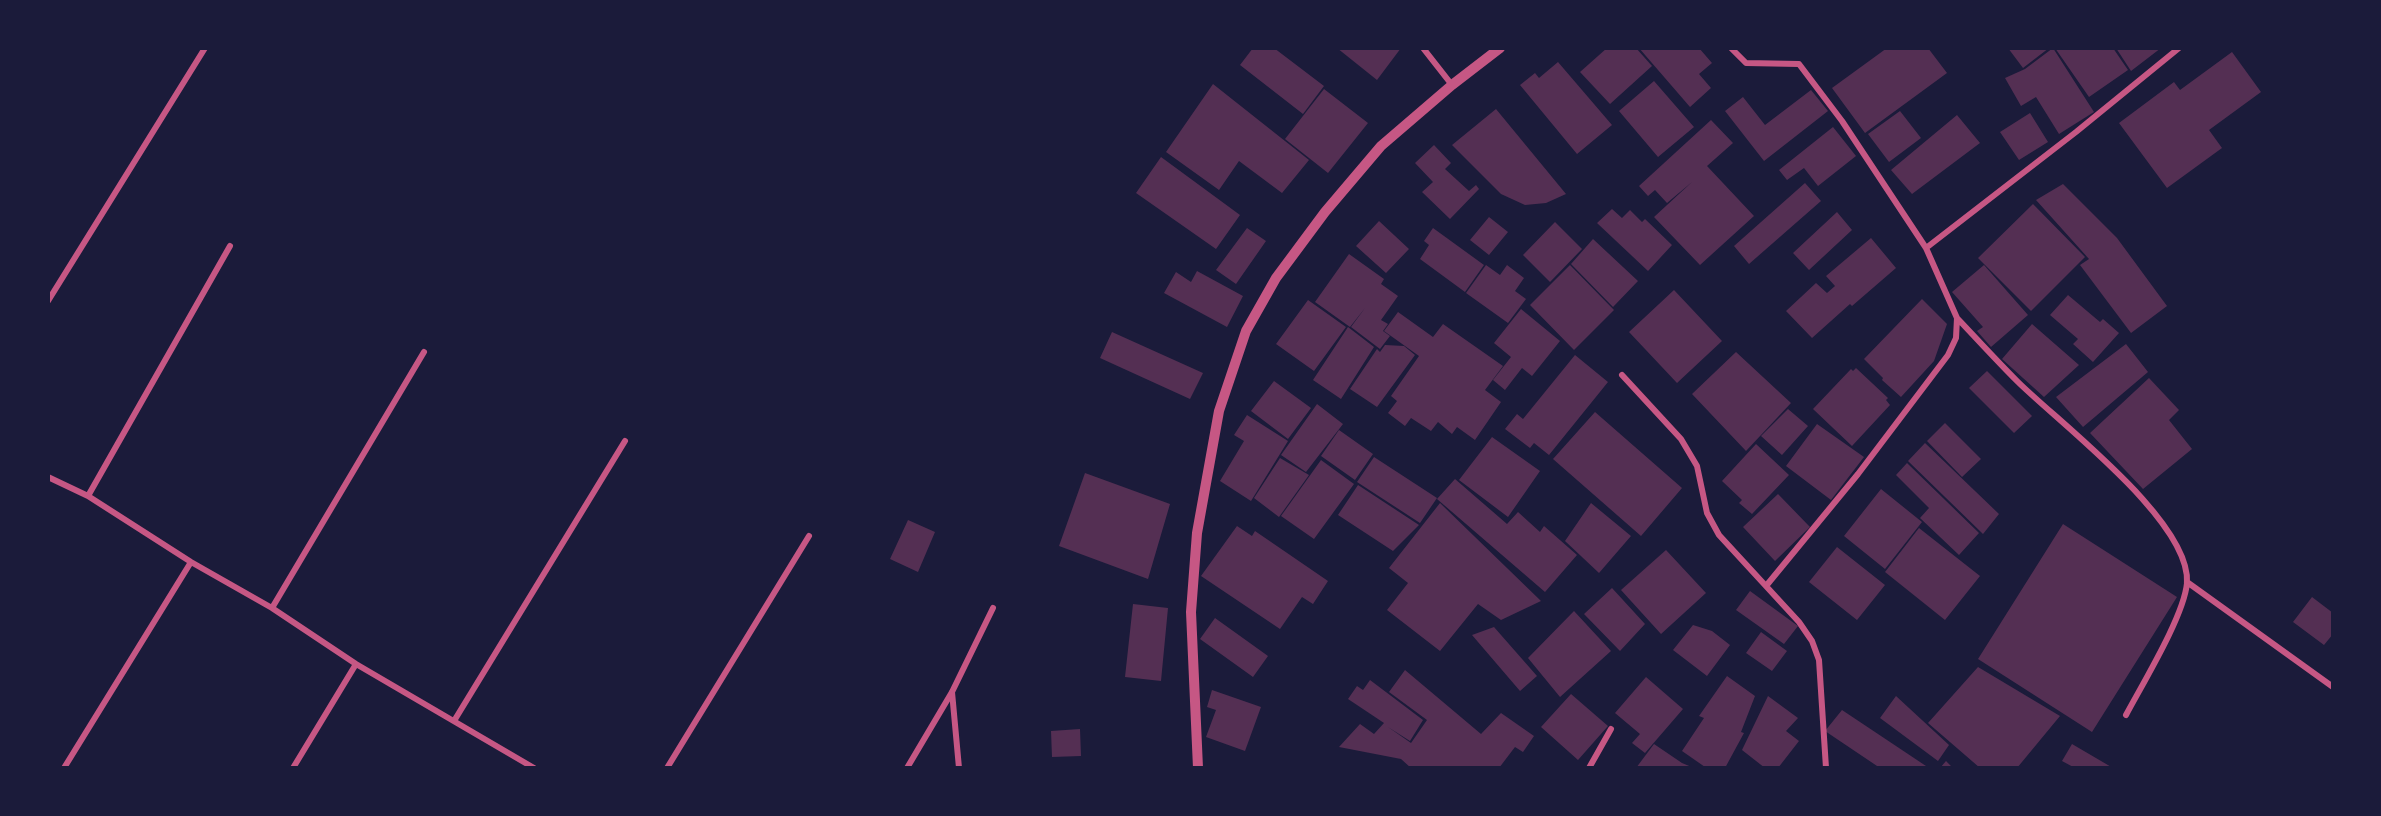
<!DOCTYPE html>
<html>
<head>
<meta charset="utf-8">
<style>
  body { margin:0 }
  #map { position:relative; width:2381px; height:816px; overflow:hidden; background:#1b1b3a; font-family:"PT Sans Narrow",sans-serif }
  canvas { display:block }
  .frame { position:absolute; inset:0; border:50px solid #1b1b3a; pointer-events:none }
</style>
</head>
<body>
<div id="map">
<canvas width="2381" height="816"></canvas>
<div class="frame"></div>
</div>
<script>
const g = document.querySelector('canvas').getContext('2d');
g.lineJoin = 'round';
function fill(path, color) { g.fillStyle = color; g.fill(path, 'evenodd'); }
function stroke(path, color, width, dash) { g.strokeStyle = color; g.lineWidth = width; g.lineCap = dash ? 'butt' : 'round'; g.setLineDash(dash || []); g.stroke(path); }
const building = new Path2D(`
  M1253,48H1274L1324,86L1303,114L1240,65Z
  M1337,48H1401L1377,80Z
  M1607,48H1636L1652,66L1610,104L1580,72Z
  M1639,48H1699L1712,63L1699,74L1711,88L1690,107Z
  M1887,48H1928L1947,73L1865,133L1832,88Z
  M2008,48H2049L2023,68Z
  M2053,48L2094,112L2059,134L2036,97L2021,106L2005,78L2025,69Z
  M2055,48H2113L2128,70L2089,97Z
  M2116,48H2161L2131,71Z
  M2232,52L2261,92L2209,130L2222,148L2167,188L2119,123L2174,82L2180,90Z
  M1558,62L1612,125L1577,154L1520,85L1535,73L1539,78Z
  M1654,81L1694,127L1658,157L1619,111Z
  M1213,84L1309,160L1282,193L1239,161L1219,190L1166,152Z
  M1324,89L1368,123L1328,173L1285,139Z
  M1811,90L1828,111L1764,161L1725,111L1743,97L1765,125Z
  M1496,109L1566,194L1546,203L1525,205L1501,194L1452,145Z
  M1900,111L1921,138L1889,162L1868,134Z
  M2030,113L2048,142L2019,160L2000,132Z
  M1957,115L1980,143L1912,194L1891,170Z
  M1711,120L1733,143L1707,166L1754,216L1700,265L1654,217L1692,182L1667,203L1655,190L1648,196L1639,186Z
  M1833,127L1856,156L1818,186L1804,168L1787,180L1779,170Z
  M1434,145L1451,163L1445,169L1469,191L1476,185L1479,189L1450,219L1422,192L1433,182L1415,163Z
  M1161,157L1240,215L1216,249L1136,193Z
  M1805,183L1821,201L1749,264L1734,246Z
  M2063,184L2117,238L2167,306L2131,333L2080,265L2089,259L2036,200Z
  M2033,204L2085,257L2031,311L1978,258Z
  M1612,209L1622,218L1630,210L1642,222L1645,219L1672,245L1648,271L1597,223Z
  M1837,212L1852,230L1809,270L1793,253Z
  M1489,217L1508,232L1489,255L1470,240Z
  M1379,221L1409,249L1386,273L1356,246Z
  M1555,222L1582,249L1550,282L1523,255Z
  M1247,228L1266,241L1236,284L1216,270Z
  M1433,228L1484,265L1465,292L1420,259L1429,245L1424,241Z
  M1871,238L1896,268L1852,306L1850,304L1812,338L1786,311L1816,283L1827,293L1835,286L1826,276Z
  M1593,239L1638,281L1613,307L1571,264Z
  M1349,254L1384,279L1381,284L1398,296L1381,320L1388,324L1383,331L1390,336L1380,349L1351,327L1365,308L1350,327L1315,302Z
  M1486,265L1500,275L1507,265L1524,278L1515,291L1526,299L1508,323L1466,293Z
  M1570,265L1614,310L1574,350L1530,305Z
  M1984,265L2028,315L1991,347L1977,331L1983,327L1952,292Z
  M1197,271L1243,296L1227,327L1164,293L1176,272L1191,282Z
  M1674,290L1722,341L1677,383L1629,332Z
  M2068,295L2100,322L2103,319L2119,333L2093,362L2073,344L2078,339L2050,315Z
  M1922,299L1947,324L1934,361L1901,397L1882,380L1883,378L1864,359Z
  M1308,300L1346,327L1314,371L1276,344Z
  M1521,309L1560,341L1532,376L1522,368L1505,390L1493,380L1511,357L1494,343Z
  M1398,312L1433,337L1443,324L1503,366L1485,390L1501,402L1475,440L1457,427L1452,434L1438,422L1431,431L1411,418L1405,426L1388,413L1397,401L1391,396L1419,356L1384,331Z
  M2032,324L2079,365L2044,397L2002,359Z
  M1348,327L1374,347L1341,399L1313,380Z
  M1112,332L1203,373L1190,399L1100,358Z
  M2126,344L2148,372L2083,427L2056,397Z
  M1385,345L1404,346L1415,355L1377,407L1350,389L1377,349L1380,352Z
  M1736,352L1791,403L1746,451L1692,394Z
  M1575,355L1608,382L1549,455L1534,443L1530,448L1505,429L1517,414L1523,419Z
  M1856,368L1888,398L1886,400L1890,405L1852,446L1813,409L1851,369L1853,371Z
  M1987,371L2032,416L2014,433L1969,388Z
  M2149,378L2179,410L2169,420L2192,449L2143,489L2090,433Z
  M1274,381L1311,408L1288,439L1251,411Z
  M1317,404L1343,424L1306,472L1281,455Z
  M1788,409L1808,426L1782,455L1761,436Z
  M1595,412L1682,488L1641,536L1553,459Z
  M1247,415L1288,441L1251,501L1220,481L1244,441L1234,435Z
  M1945,423L1981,459L1962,477L1927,441Z
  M1817,424L1864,457L1831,500L1786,466Z
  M1339,430L1373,454L1355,480L1321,456Z
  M1492,437L1540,471L1508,517L1459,480Z
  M1925,443L1999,514L1983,534L1908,461Z
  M1756,444L1789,475L1752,514L1739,503L1742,500L1722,481Z
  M1374,457L1437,498L1420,523L1357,482Z
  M1280,458L1309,475L1279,517L1254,498Z
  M1321,460L1354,484L1314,539L1281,516Z
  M1907,463L1979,533L1959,555L1920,518L1929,508L1896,475Z
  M1085,473L1170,504L1148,579L1059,546Z
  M1455,479L1507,524L1518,512L1540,532L1544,526L1577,555L1545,592L1437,499Z
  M1358,485L1419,525L1393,551L1338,515Z
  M1881,489L1922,522L1885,569L1844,536Z
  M1778,494L1810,527L1775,561L1743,527Z
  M1440,503L1541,601L1501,620L1478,604L1440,651L1387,610L1408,583L1389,568Z
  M1591,503L1631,536L1599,573L1565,541Z
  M908,520L935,532L918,572L890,559Z
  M2063,524L2177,597L2092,732L1978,659Z
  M1237,526L1252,536L1255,531L1328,581L1313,604L1302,597L1280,629L1201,576Z
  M1919,528L1980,576L1945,620L1885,572Z
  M1837,547L1885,585L1857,620L1809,582Z
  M1666,550L1706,593L1661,634L1621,590Z
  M1612,588L1645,624L1620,651L1584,614Z
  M1750,591L1798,626L1784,644L1736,610Z
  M2312,597L2333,613V634L2324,645L2293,622Z
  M1133,604L1168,608L1161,681L1125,677Z
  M1574,611L1611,651L1560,697L1528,658Z
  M1215,618L1268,656L1253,677L1200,639Z
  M1693,625L1712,631L1730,645L1707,676L1673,650Z
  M1494,627L1537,676L1520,691L1472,635Z
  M1761,632L1787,651L1772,671L1746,653Z
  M1978,667L2060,716L2017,768H1980L1928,723Z
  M1405,670L1481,734L1501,713L1534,736L1523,752L1515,747L1499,768H1411L1401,759L1339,747L1360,724L1374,734L1384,723L1348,699L1357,686L1363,690L1370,680L1423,720L1410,741L1388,727L1411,743L1427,720L1389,692Z
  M1727,676L1755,696L1741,732L1744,733L1725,768H1704L1705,767L1682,751L1704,718L1699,716Z
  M1646,677L1683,709L1645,753L1632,743L1640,734L1615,713Z
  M1212,690L1261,707L1245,751L1206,737L1216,710L1207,707Z
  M1571,694L1608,726L1578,760L1541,727Z
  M1768,696L1798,718L1786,731L1799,741L1778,768H1765L1742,750Z
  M1896,696L1949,745L1938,761L1880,718Z
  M1842,710L1929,768H1880L1825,731Z
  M1080,729L1081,756L1052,757L1051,731Z
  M1654,744L1682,763L1694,768H1636Z
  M2072,744L2113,768H2075L2062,761Z
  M1946,761L1953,768H1940Z`);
const minor = new Path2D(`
  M1423,48L1452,85
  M1731,48L1746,63L1799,64L1842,121L1926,248L1957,318L1956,338L1948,355L1858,474L1766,586
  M1926,248L2076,132L2179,48
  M48,301L205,48
  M1957,318C1977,339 1996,360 2017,381C2059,423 2191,521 2187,583C2184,616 2143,683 2126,715
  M1622,375L1681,439L1697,466L1707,513L1719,535L1799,622L1812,641L1819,660L1826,768
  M48,477L88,496L191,562L272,608L356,664L534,768
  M88,496L230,246
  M2187,582L2333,687
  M272,608L424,352
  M952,692L959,768
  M454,721L625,441
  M64,768L191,562
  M293,768L356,664
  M667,768L809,536
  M907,768L952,692L993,608
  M1589,768L1611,729`);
const tertiary = new Path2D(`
  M1198,768L1191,612L1197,533L1219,411L1246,331L1276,278L1325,212L1381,146L1452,85L1500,48`);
fill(building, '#542f53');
stroke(minor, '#c65784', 6);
stroke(tertiary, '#c65784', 10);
</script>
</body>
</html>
